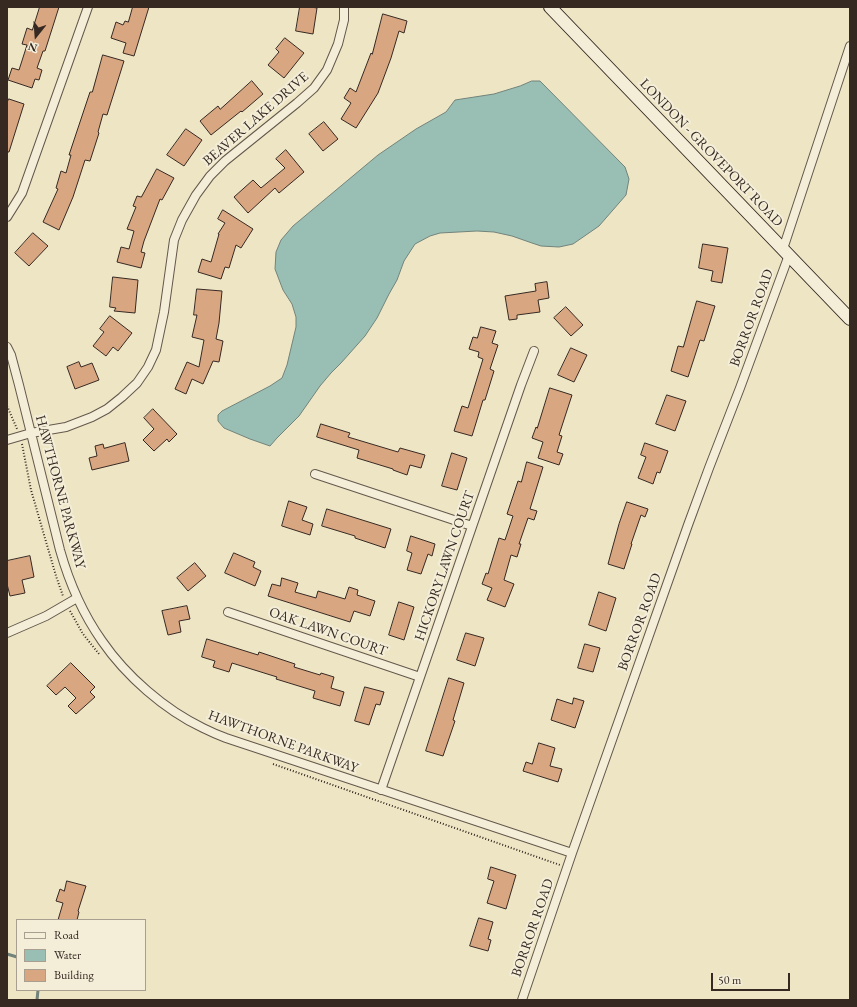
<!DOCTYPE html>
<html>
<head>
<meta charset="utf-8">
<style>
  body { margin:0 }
  #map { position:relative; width:857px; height:1007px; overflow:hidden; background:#eee5c5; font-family:"EB Garamond",serif }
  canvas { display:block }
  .frame { position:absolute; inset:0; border:8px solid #362922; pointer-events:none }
  .legend { position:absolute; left:16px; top:919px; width:130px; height:72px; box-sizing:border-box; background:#f4eed9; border:1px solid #a89f90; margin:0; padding:5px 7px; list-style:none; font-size:12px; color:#362922 }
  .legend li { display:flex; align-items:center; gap:8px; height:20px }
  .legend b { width:20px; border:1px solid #a89f90 }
  .north { position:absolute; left:16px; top:16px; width:40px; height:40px; -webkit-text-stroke:3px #f4eed9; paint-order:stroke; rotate:197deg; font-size:11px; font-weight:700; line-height:16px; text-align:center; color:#362922 }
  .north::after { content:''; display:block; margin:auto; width:14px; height:18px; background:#362922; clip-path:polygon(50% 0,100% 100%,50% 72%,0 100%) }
  .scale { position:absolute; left:711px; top:973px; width:79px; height:18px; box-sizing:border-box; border:2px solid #362922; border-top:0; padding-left:5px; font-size:12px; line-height:14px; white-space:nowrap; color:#362922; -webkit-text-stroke:3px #f4eed9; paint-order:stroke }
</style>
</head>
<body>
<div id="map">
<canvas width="857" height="1007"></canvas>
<div class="frame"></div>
<ul class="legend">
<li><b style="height:5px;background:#f4eed9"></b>Road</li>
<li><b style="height:11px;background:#99bfb5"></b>Water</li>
<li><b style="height:11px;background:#d9a682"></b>Building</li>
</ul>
<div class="north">N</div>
<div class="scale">50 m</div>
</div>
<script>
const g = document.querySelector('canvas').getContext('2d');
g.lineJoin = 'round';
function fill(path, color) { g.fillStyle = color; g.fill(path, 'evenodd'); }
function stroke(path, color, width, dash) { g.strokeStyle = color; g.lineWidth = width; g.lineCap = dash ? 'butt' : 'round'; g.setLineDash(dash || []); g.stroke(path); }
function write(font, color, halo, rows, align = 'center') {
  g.font = font + ' "EB Garamond",serif'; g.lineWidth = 4; g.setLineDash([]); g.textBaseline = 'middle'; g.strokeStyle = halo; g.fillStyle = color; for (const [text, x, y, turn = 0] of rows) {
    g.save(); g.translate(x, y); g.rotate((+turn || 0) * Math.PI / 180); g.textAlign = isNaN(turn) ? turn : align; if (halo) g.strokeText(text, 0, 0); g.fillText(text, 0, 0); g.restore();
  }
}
const water = new Path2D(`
  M532,81H540L625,167L629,179L626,195L599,226L573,244L559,247L541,246L532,243L512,236L494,232L477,231L440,233L430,236L415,244L404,261L397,280L389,294L377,318L365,336L341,363L331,373L320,386L299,416L277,438L270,446L250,439L224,428L218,421V415L222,411L270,386L282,378L287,365L296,327V317L292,304L283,290L275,269L276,252L281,240L293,226L378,155L416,129L446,112L455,100L494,94L520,86Z`);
const stream = new Path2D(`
  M7,954L17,957
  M37,1000L38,990`);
const building = new Path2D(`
  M40,7H59L45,51H43L37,68L42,70L39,80L35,79L32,88L8,80L12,68L19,70L27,45L22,44L27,28L32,30Z
  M133,7H149L134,56L123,53L126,43L111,38L116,22L123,25L125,21L128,22Z
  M300,7H311L317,8L313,34L296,31Z
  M383,14L407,21L404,33L399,31L391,58L378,93L356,128L341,119L351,103L344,98L350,88L356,92L371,53L372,54Z
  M285,38L304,53L284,78L268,65L279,52L276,49Z
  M103,55L124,61L107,115L103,114L98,132L99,133L90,161L85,160L73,197L59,230L43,222L58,189L56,188L61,171L66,173L71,155H69L90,92H92Z
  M252,81L263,94L242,112L241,111L211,135L200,121L218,106L220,109Z
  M9,99L24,104L9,152H7V103Z
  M324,122L338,139L323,151L309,134Z
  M186,129L202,140L184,166L167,155Z
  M286,150L304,172L279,193L275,188L248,213L234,197L253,180L261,188L285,168L276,159Z
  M157,169L174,178L162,200L160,199L144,241L141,252L145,253L141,268L117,262L121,247L129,249L134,231L127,229L136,207L133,206L137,196L141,197Z
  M223,210L253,229L241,248L236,245L229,268L225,267L221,279L198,272L202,259L211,262L219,234H218L225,223L218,219Z
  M33,233L48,246L29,266L15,253Z
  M703,244L728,248L722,283L711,281L713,271L699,268Z
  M113,277L138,280L135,313L114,311L116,308L110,307Z
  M547,282L549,298L538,300L540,312L517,315V319L509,320L505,296L536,291L535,284Z
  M197,289L222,291L219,323L216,339L223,341L219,362L213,361L203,384L192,379L186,394L175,389L187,362L199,367L204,340L192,337L197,315H194Z
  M697,301L715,306L704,341L700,340L688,377L671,371L678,346L683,347Z
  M566,307L583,325L571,336L554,318Z
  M110,316L132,333L118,351L113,347L106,356L93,346L104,332L100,329Z
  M481,327L496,331L492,343L498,345L490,369L494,371L485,400H483L472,436L454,431L462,406L468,408L483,359L478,357L479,352L469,349L473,337L477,338Z
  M571,348L587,355L574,382L558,375Z
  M79,362L81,367L92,363L99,380L75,389L67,367Z
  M550,388L572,395L559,435L562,436L557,452L563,454L559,465L538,458L543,442L532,438L536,427L537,428Z
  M667,395L686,401L675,431L656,424Z
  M153,409L177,434L169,442L167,439L154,451L143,440L154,429L144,418Z
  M321,424L350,433L348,437L398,452L400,448L425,455L421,468L410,465L407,475L393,470V469L357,458L359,450L317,437Z
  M125,443L129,461L92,470L89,458L97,456L95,446L103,444L104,448Z
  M645,443L668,451L660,473L657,472L653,484L638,478L646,457L641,455Z
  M452,453L467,458L457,490L442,486Z
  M527,462L543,467L530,509L537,511L534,520L528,518L519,544H521L517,557L511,555L504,580L514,584L505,607L487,600L492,588L482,584L486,573L488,574L499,538L505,540L513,516L507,514L518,481L521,482Z
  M289,501L307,507L302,520L313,524L310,535L282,526Z
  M627,502L648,509L645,517L641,515L631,544H632L624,569L608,564L619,524Z
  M327,509L391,529L385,548L355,538V536L322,526Z
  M411,536L435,544L432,556L428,554L421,574L407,570L412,553L407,551Z
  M234,553L255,562L253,567L261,571L255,586L225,573Z
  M30,556L34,577L22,580L25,593L10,596L7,584V561Z
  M195,563L206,576L188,591L177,578Z
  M282,578L298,583L295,592L316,598L318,591L345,599L349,587L358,590L357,595L375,601L370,616L354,611L350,622L268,596L272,584L280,586Z
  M599,592L616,598L606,631L589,625Z
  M399,602L414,607L404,640L389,635Z
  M187,606L190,619L179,621L181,632L168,635L162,611Z
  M466,633L484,638L475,666L457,660Z
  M207,639L258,655L259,652L295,664L294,667L320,675L321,673L334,677L331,688L344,692L340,706L313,698L315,691L276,679L277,677L232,663L229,672L213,667L215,661L202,657Z
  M585,644L600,648L593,672L578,668Z
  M71,663L95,687L90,692L95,697L76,714L68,706L76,698L65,687L56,695L47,686Z
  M449,678L464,683L453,720L455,721L443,756L426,751Z
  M365,687L384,692L380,705L376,704L369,725L355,721Z
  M574,698L584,701L575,728L551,720L557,699L572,704Z
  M539,743L555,748L550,766L562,769L558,782L523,771L526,762L532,764Z
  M491,867L516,875L506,909L487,903L494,881L488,879Z
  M67,881L86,886L78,911L79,912L77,920H58L63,903L56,901L60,889L64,891Z
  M479,918L493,922L488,939L491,940L488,951L470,946Z`);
const path = new Path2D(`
  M7,406L17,429
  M22,444L31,490L56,576L63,596
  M70,611L83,634L99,654
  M273,764L560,865`);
const minor = new Path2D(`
  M7,217L22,193L88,7
  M783,249L850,46
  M7,347L11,355L19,385L60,550C69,582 83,614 102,641C126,676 165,710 203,728C211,732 218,735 226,738L572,853
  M7,440L31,433L66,427L92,417L107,409L122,397L137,383L148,367L156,350L164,312L174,240L182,220L196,195L210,176L225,161L297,103L314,88L327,70L338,44L344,20V7
  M315,474L472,526
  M228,612L420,677
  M7,633L46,616L77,598
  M381,790L521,385L534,351
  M522,1000L572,853L688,525L709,468L740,388L789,255`);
const secondary = new Path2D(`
  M550,7L850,319`);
const streetNames = [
  ["BEAVER LAKE DRIVE",256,119,-41],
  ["LONDON - GROVEPORT ROAD",711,153,46],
  ["BORROR ROAD",752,318,-70],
  ["HAWTHORNE PARKWAY",60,492,75],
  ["HICKORY LAWN COURT",445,566,-71],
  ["BORROR ROAD",640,622,-70],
  ["OAK LAWN COURT",328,632,19],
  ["HAWTHORNE PARKWAY",283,742,20],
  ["BORROR ROAD",533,928,-71]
];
fill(water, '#99bfb5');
stroke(water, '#71837a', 1);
stroke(stream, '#71837a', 3);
fill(building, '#d9a682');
stroke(building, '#362922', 1);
stroke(minor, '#64584b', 10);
stroke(secondary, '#362922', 14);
stroke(path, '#362922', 2, [1, 2]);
stroke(minor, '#f4eed9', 8);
stroke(secondary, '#f4eed9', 12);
write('14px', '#362922', '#f4eed9', streetNames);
</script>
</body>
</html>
